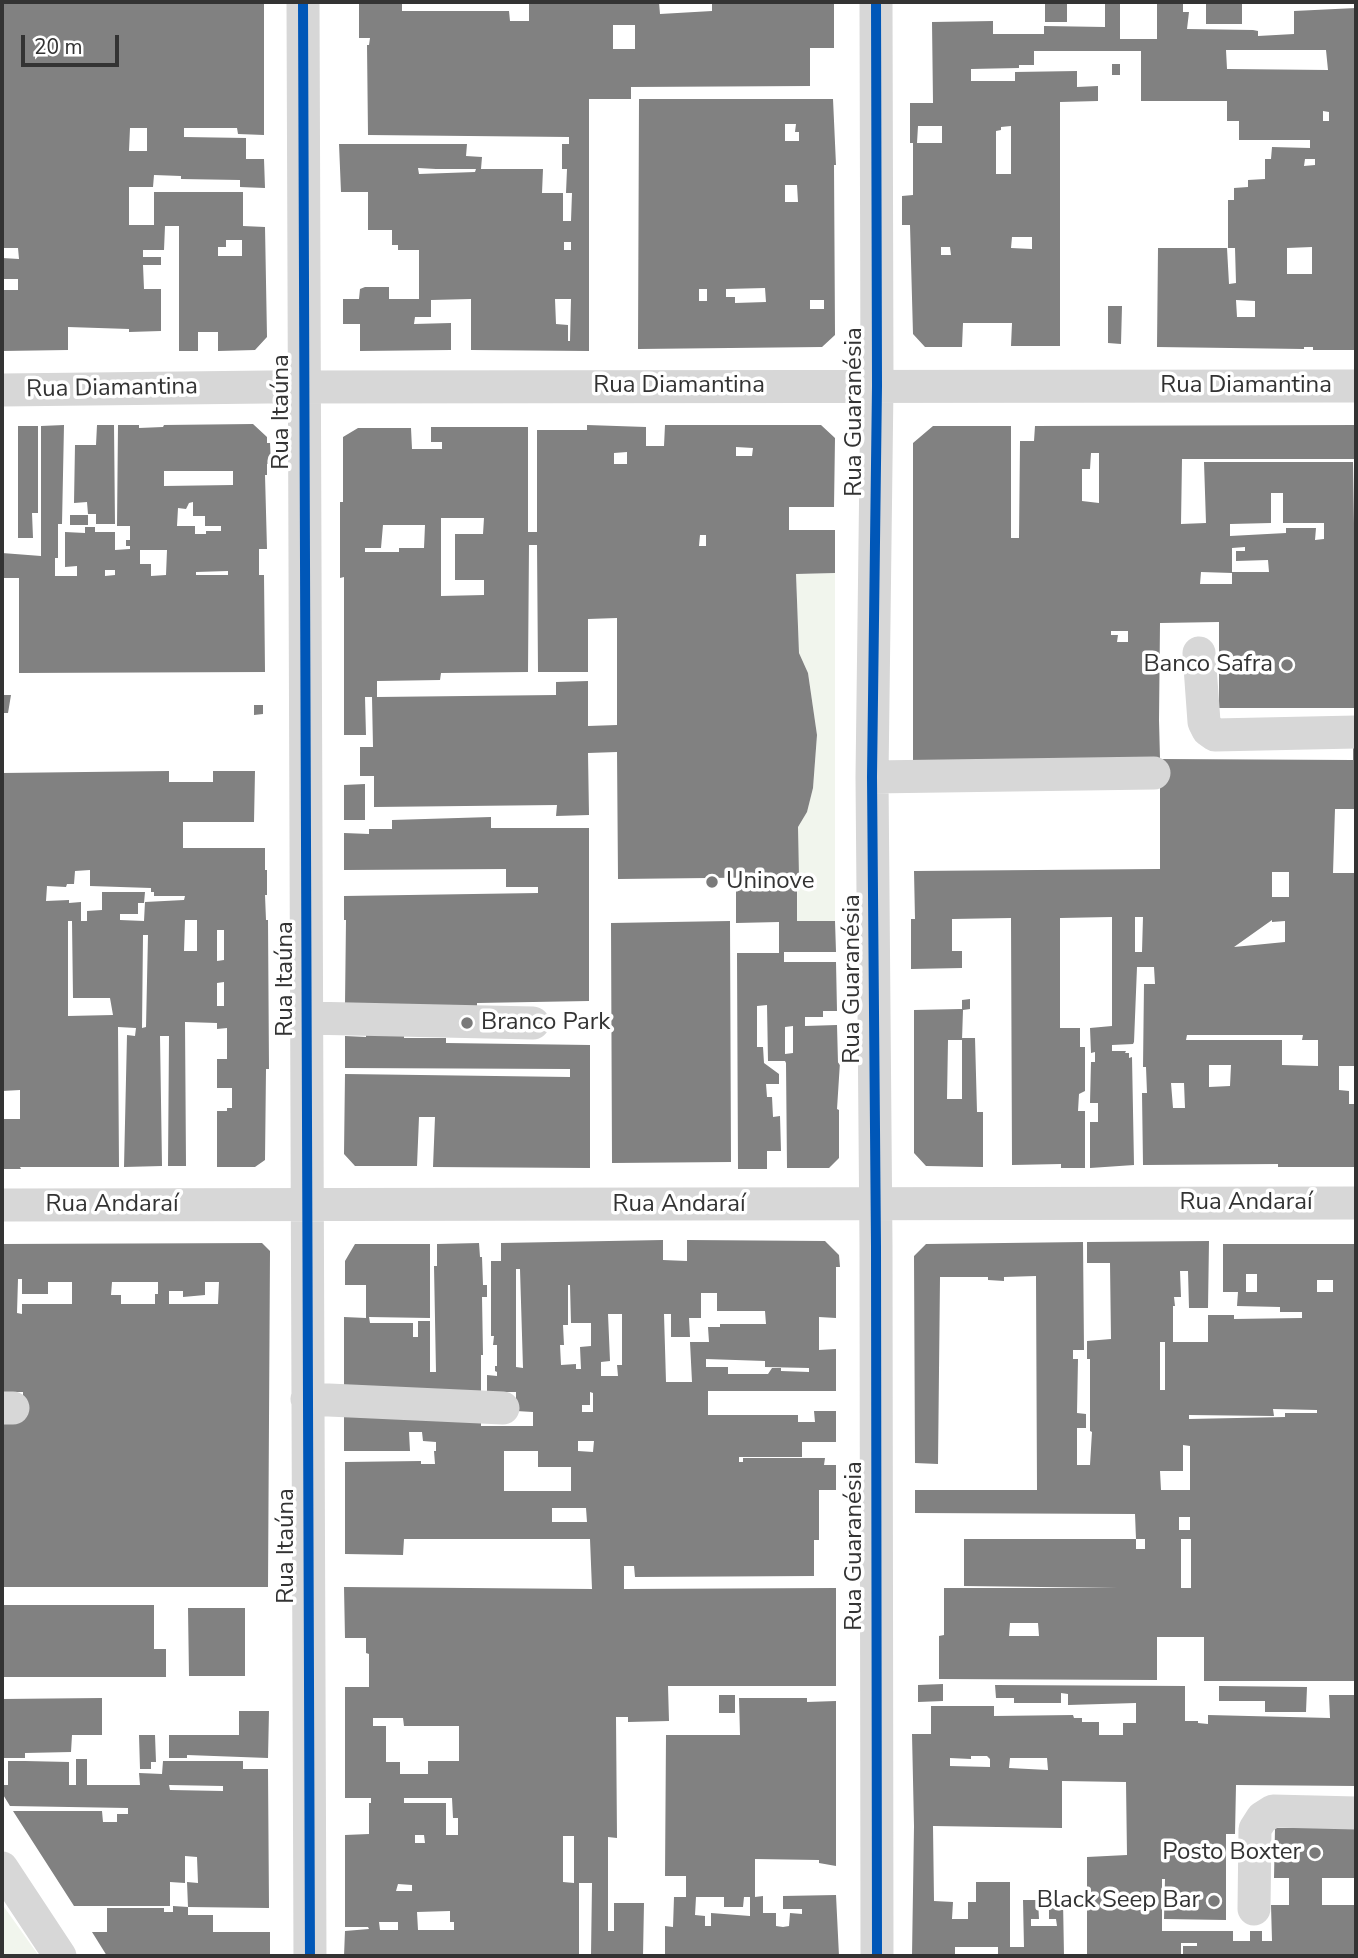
<!DOCTYPE html>
<html>
<head>
<meta charset="utf-8">
<style>
  body { margin:0 }
  #map { position:relative; width:1358px; height:1958px; overflow:hidden; background:#fff; font-family:"Nunito Sans",sans-serif }
  canvas { display:block }
  .frame { position:absolute; inset:0; border:4px solid #333; pointer-events:none }
  .scale { position:absolute; left:21px; top:35px; width:98px; height:32px; box-sizing:border-box; border:4px solid #333; border-top:0; padding-left:9px; font-size:21px; line-height:24px; white-space:nowrap; color:#333; -webkit-text-stroke:5px #fff; paint-order:stroke }
</style>
</head>
<body>
<div id="map">
<canvas width="1358" height="1958"></canvas>
<div class="frame"></div>
<div class="scale">20 m</div>
</div>
<script>
const g = document.querySelector('canvas').getContext('2d');
g.lineJoin = 'round';
function fill(path, color) { g.fillStyle = color; g.fill(path, 'evenodd'); }
function stroke(path, color, width, dash) { g.strokeStyle = color; g.lineWidth = width; g.lineCap = dash ? 'butt' : 'round'; g.setLineDash(dash || []); g.stroke(path); }
function write(font, color, halo, rows, align = 'center') {
  g.font = font + ' "Nunito Sans",sans-serif'; g.lineWidth = 7; g.setLineDash([]); g.textBaseline = 'middle'; g.strokeStyle = halo; g.fillStyle = color; for (const [text, x, y, turn = 0] of rows) {
    g.save(); g.translate(x, y); g.rotate((+turn || 0) * Math.PI / 180); g.textAlign = isNaN(turn) ? turn : align; if (halo) g.strokeText(text, 0, 0); g.fillText(text, 0, 0); g.restore();
  }
}
const green = new Path2D(`
  M835,573V921H797L798,827L807,812L813,788L817,735L808,673L799,653L796,574Z
  M2,1904L39,1956H2Z`);
const building = new Path2D(`
  M17,2H264V135L238,134L237,128H184V137L246,138V159H264L265,188L240,187V180L181,179V176L154,175L153,187H129V225H154V192H243V226L265,227L267,337L255,350L218,351V332H198V351H179V226H165L164,250H143V257H161V265H143L144,289H161V331L129,332V329L68,327V350L2,351V290H18V279H2V258L19,259L18,248H2V4ZM130,128H147V151H129ZM226,240H242V256H218V247H226Z
  M359,2H402V11H509L510,21H529V2H659L660,14L712,11V2H834V48H810V86L631,87V99H589V351L471,350V299L431,300V317H415L414,324L451,323V350L360,351V324H343V299H359L360,289L365,287H389V299H419V250H398V245H392V230H368V192H341L339,144H467L466,156L482,157L481,169H543L542,193H563V221H571L572,193H566L567,169H562V144H569V137L368,135L367,45H369L370,38H359ZM613,25H635V49H613ZM418,168L436,169H476L475,172L419,174ZM564,242H571V250H564ZM555,299H571L570,341H568V325L556,324Z
  M1045,2H1067V22H1045Z
  M1105,2H1120V39H1157V2H1183V12H1189L1187,29L1253,30L1258,31V36L1294,34V11L1356,8V350H1313V347H1304V349L1157,347L1158,248H1227L1229,284L1236,283L1235,248H1228V200H1234V188L1248,187V180L1265,179V159H1271L1272,147L1310,148V140H1239V121H1227V101H1141V51H1034V65H1019V68L971,69V81H1015V72L1077,71V87L1098,86V101L1060,102V346H1011L1012,323H963L962,347H925L913,334L910,225H902V196L913,195V143H910V103H933L932,22L993,21V34H1044V26L1105,27ZM1226,50H1326L1328,70L1227,69ZM1323,111L1329,112V121H1323ZM918,126H942V143H917ZM1011,126V174H996V131L1001,130V127ZM1305,159H1315V165L1304,166ZM1012,237H1032V249L1011,248ZM941,247H950L951,255H941ZM1312,247V274H1287V248ZM1236,300L1255,301V317H1237Z
  M1206,2H1242V24H1206Z
  M1112,64H1120V75H1112Z
  M639,99H833L836,165H834L835,335L822,347L638,349ZM785,124H796L795,132H799V141H785ZM785,185H797L798,202H785ZM765,288L766,302L735,303V297H726V289ZM699,289H707V301H699ZM810,300H824V309H810Z
  M1108,306H1122L1121,344L1108,343Z
  M253,424L267,437V443H270L271,464H267V475H265L267,549H259V575H264L265,672L19,673V578H2V553L41,556V426L64,425L62,524H58V558H55V576H77V566L65,567V532L85,533V527H95V532H115V550L130,549V546H126V540H130V526H117L118,425H139V428L163,427L164,425ZM164,471H233V485L164,486ZM193,502V516H205V526H221V531H206V534H195V526H177L178,508L186,509L189,503ZM140,550H167L166,575L151,576V564H140ZM105,570H115V575L105,576ZM228,571V575H196V572Z
  M97,425H114L115,524H96V514H88L87,502L74,503L75,445H96Z
  M587,425L646,427V446H664L665,425H821L835,438L834,507H789V530H835V573L796,574L799,653L808,673L817,735L813,788L807,812L798,827L799,877L618,879L617,752L588,753L589,815L556,816L557,805L374,807V776H360V747H373L372,697H365L366,735H344V577L340,578V502H343V437L358,428H411L412,449H442V442H431V427H528V532H537V430H587ZM736,447L753,448L752,456H736ZM627,452V464H614V453ZM441,518H484L483,534H455V580H484V595L441,596ZM383,525H425L424,548H399V552H365V548H381ZM700,535H706V546H699ZM529,545H537L538,672H588V619L617,618V725L588,726V681L556,682V695L377,697V681L440,680L441,673L528,672Z
  M1356,425V459H1182L1181,524L1206,523L1204,462H1353L1354,524H1356V708H1219V622L1160,623L1159,720L1160,759L1353,760V734H1356V809H1335L1333,873H1356V1066H1339V1090L1349,1091V1104H1356V1167H1278V1164L1143,1165L1142,1093H1147L1146,1067H1143L1144,984H1155L1154,967H1137L1134,1042L1133,1044L1112,1045V1051H1126L1125,1053H1129V1058L1132,1057L1134,1165L1090,1168V1122H1098V1103H1090L1091,1062H1095V1052L1091,1053L1090,1028L1112,1026V917L1060,918V1028H1080V1047H1085V1091L1079,1094L1078,1111H1085V1168H1061V1164L1012,1165L1011,918L952,919V951H962V968L911,969V919H915L914,871L1160,869V768L913,772V443L933,426H1011V538H1019L1020,441H1034L1035,426ZM1091,453H1099V503L1082,501V469H1090ZM1271,493H1283V523H1324V539L1315,540L1316,528H1286V533L1230,536V524L1271,523ZM1245,547V551H1236V561L1268,560L1269,572H1232V584H1200L1201,572L1232,573V548ZM1111,631H1128V642H1117L1118,635H1111ZM1272,872H1289V897H1272ZM1135,917H1143L1142,952H1135ZM1272,920V922L1285,921V942L1234,947ZM1187,1035H1303L1302,1040H1318V1066L1282,1065V1040H1186ZM1209,1065H1231L1230,1086L1209,1087ZM1171,1083H1184L1185,1108H1173Z
  M18,426H38V513H32L33,538H18Z
  M70,515H88V525H70Z
  M2,695H11L8,713H2Z
  M254,705H263V714L254,715Z
  M169,771V782H213V771H255L254,822H183V848H265V870H267V895H265L266,920H268L269,1069H266L265,1160L255,1167H217V1111H227V1108H232V1088H217V1059H227V1028L217,1029V1023L185,1022L186,1166H168L169,1036H160L162,1166L124,1167L127,1035L135,1036L136,1028L118,1027L119,1167H20L21,1169H2V1119H20V1090L2,1091V976H4V970H2V773ZM90,870V886L151,888V892H154V896H185L184,900L145,902L144,921L120,920V914H138V903H144L145,892H102V910L87,911V921H81V902L69,903V900L46,901L47,886L66,887L67,884H74L75,871ZM185,920H197V951H184ZM68,921H72L73,998H110L113,1015L68,1016ZM217,930H224V960L217,961ZM143,935H148L146,1027L142,1028ZM224,982V1006H217V983Z
  M365,784V820H344V785Z
  M491,817V828H589V1001L477,1003V1013L345,1004L346,920H344V896L538,893V887H506V869L344,870V833L369,834V829H392V820Z
  M797,888V921H835L836,952H784V962H836L837,1011H823V1017H805V1026L837,1025L838,1063L840,1062L837,1109L839,1110V1158L829,1168H787L786,1063L785,1061H768L767,1005L757,1006V1047H763L764,1063L779,1074V1084H766L767,1097H772L773,1117L780,1116L781,1151H767V1169H738L737,953H779V922L736,923V889ZM793,1026V1053L785,1054V1027Z
  M730,921L731,1162L612,1163L611,923Z
  M970,999V1009L963,1010L962,1040H948L947,1099H962V1038H975L977,1112H983V1167L926,1166L914,1153V1010L962,1009V1000Z
  M366,1034L404,1035V1038H446V1043L590,1045V1168L433,1167L435,1117H419L417,1166H355L344,1154L345,1074L570,1077V1069L345,1068V1036L366,1037Z
  M663,1240V1260L687,1261V1240L825,1241L839,1255L840,1267H836V1318L819,1317V1350L836,1349V1391H708V1415H798V1422H815L814,1411H836V1442H802V1457H739V1462H743V1458H825L824,1465H836V1490H819V1540H814V1576L635,1577L634,1566H624V1589L836,1588V1686H668L669,1721L628,1722V1717H616L617,1838L608,1837V1931H614V1903H644L643,1956H591L592,1883H579V1956H344L345,1931L369,1929L368,1927H345V1835L369,1834V1803H371V1798H345V1687H369V1654L366,1653V1638H345L344,1587L592,1589L590,1539H404L403,1555L345,1554V1462L421,1461V1464H435L434,1451H436V1442L423,1441L422,1432H409L410,1451H344V1410L481,1411V1426H533V1412L516,1411V1392H487V1375L497,1376V1372L495,1371V1366H497V1345H493L494,1336H491V1261H501V1243ZM516,1269H520L523,1368L516,1367ZM568,1285H570L571,1323H591V1346L580,1347L581,1369H576V1364L561,1365L560,1345H564L563,1325H568ZM701,1293H717V1311H765L766,1324H720V1327H708L709,1342H690L692,1382H666L664,1314H671V1337H690L689,1318H701ZM608,1314H622V1365H617L618,1376H601V1362L610,1361ZM706,1359L765,1361V1367L809,1368V1372L781,1371V1368H772L768,1374H728V1367H706ZM590,1392L593,1393V1412H582V1405H590ZM578,1441H594L593,1452L578,1451ZM504,1451H538V1467H571V1491H504ZM552,1508H586L587,1522H552ZM373,1718H403L404,1726H459V1761H428V1774H400V1762H386V1726H373ZM404,1798H452L453,1818H458V1835H446V1803H404ZM415,1835H424L425,1843H415ZM563,1836H574V1883L563,1882ZM398,1884L412,1885V1891H396ZM450,1911V1922H454V1930H418L417,1912ZM379,1922H398V1930H380Z
  M1209,1241L1208,1308H1189L1188,1271H1180L1181,1297H1174L1175,1306H1173V1342H1208V1315H1234V1319L1302,1318V1312H1280V1307L1237,1306L1238,1292H1223V1244H1356V1681H1204V1637H1157V1680L939,1679V1636L944,1635V1588H1118L964,1586V1539H1136V1549H1145V1539H1136L1135,1514L915,1513V1490H1037L1036,1276L1004,1277V1281L988,1280V1277H940L938,1464L915,1463L914,1256L926,1244L1083,1242L1084,1350H1073V1359H1078L1077,1413L1086,1414V1428H1077V1465H1090L1092,1432L1090,1431V1359H1087V1341L1111,1339L1110,1263H1087V1242ZM1246,1274H1257V1292H1246ZM1317,1280H1333V1292H1317ZM1160,1342H1165V1390H1160ZM1273,1409L1317,1410V1413H1285V1417L1189,1419V1415L1274,1416ZM1183,1445L1190,1446V1490H1161L1160,1471H1183ZM1179,1517H1190V1530H1179ZM1181,1539H1191V1588H1181ZM1010,1623H1038L1039,1636H1009Z
  M262,1243L270,1251L268,1587H2V1419L23,1418V1392H2V1244ZM18,1279H22V1294H48V1282H72V1304H22V1314L17,1313ZM112,1282H158V1294H155V1304H121V1295H111ZM205,1282H219L218,1304H169V1291H183V1297L205,1295Z
  M479,1243L480,1257H482L483,1285H487V1297H482L483,1355H481V1392H344V1317L366,1318V1285H345V1261L355,1244H430V1318L369,1317L370,1323H413V1337H418V1321H430V1372H436L434,1266H437V1244Z
  M2,1605H154V1649H166V1677H2Z
  M188,1608H245V1676H189Z
  M943,1684V1701L918,1702V1685Z
  M995,1685L1185,1686V1721H1198V1723L1208,1724V1715L1330,1718L1329,1695H1356V1786L1236,1785L1235,1834H1226V1920L1164,1919L1165,1879H1162V1931H1233V1941H1250V1931H1262V1941H1272L1271,1905H1289V1878H1274L1275,1828H1356V1878H1322V1905H1356V1956H1183V1946H1197V1943H1181V1956H1087V1857L1127,1855L1126,1782L1062,1781V1828L933,1826L934,1901L953,1902L952,1919H968V1902H976V1882H1010V1947H1024L1023,1900H1038L1039,1919H1031V1926H1057L1056,1919H1049V1900H1063L1064,1956H998V1947H955V1956H912L914,1826L912,1734H931V1706H994V1716L1073,1715L1074,1718H1082V1722H1099V1735H1123V1723H1136V1703L1068,1705V1694L1061,1693V1703H1014V1698H996ZM971,1756H987L990,1759V1767L950,1766V1758L971,1759ZM1010,1758H1047L1048,1770L1009,1768Z
  M1219,1686L1307,1687L1306,1712H1265V1701H1219Z
  M719,1695H735V1713H719Z
  M102,1698V1735H72L71,1752L25,1753V1758H2V1699Z
  M739,1698H807V1702L836,1701V1866L819,1863V1860L755,1859V1897L763,1896V1913H776V1926L783,1927L789,1926L790,1913L802,1914V1909H783V1896L836,1895L839,1956H665V1926L673,1927L674,1897H686V1876H665L666,1735H740ZM696,1897H724V1907H743L744,1897H750V1916L711,1913V1926H705V1916L695,1915Z
  M239,1711H269L268,1758L187,1755V1758H169V1735H239Z
  M139,1735H155L156,1762H151V1769H140Z
  M76,1759H87V1785H140L139,1773L162,1774L163,1761H243V1769H268L269,1908L188,1907L187,1882L198,1883L197,1857L185,1856V1883L170,1882V1906H74L13,1811H102L103,1822H117V1814H128V1808L10,1806L2,1793V1785H8V1761H25L69,1762V1785H76ZM169,1785L223,1786V1791L170,1790Z
  M173,1906L188,1907V1915H213V1932H270V1956H107L92,1932H107V1908H164V1912H173Z`);
const minor = new Path2D(`
  M303,2L310,1956
  M876,2L877,386L872,777L876,1246L877,1956
  M2,390L268,387L1356,386
  M1199,653L1204,722L1208,730L1215,735L1356,732
  M872,777L1154,773
  M307,1018L533,1023
  M2,1205L1356,1203
  M307,1399L503,1408
  M2,1408H13
  M2,1868L60,1956
  M1254,1909L1255,1829L1262,1818L1273,1811L1356,1813`);
const cycleway = new Path2D(`
  M303,2L310,1956
  M876,2L877,386L872,777L876,1246L877,1956`);
const markers = [
  [1287,665,7,"#7a7a7a"],
  [712,882,7,"#7a7a7a"],
  [467,1023,7,"#7a7a7a"],
  [1315,1853,7,"#7a7a7a"],
  [1214,1901,7,"#7a7a7a"]
];
const streetNames = [
  ["Rua Diamantina",679,386],
  ["Rua Diamantina",1246,386],
  ["Rua Diamantina",112,389,-1],
  ["Rua Itaúna",282,412,-90],
  ["Rua Guaranésia",855,412,-90],
  ["Rua Itaúna",286,979,-90],
  ["Rua Guaranésia",853,979,-90],
  ["Rua Andaraí",1246,1203],
  ["Rua Andaraí",112,1205],
  ["Rua Andaraí",679,1205],
  ["Rua Itaúna",287,1546,-90],
  ["Rua Guaranésia",855,1546,-90]
];
const poiNames = [
  ["Banco Safra",1273,665],
  ["Uninove",726,882,"left"],
  ["Branco Park",481,1023,"left"],
  ["Posto Boxter",1301,1853],
  ["Black Seep Bar",1200,1901]
];
fill(green, '#f1f5ed');
fill(building, '#818181');
stroke(minor, '#d7d7d7', 33);
stroke(cycleway, '#0057b8', 10);
for (const [x, y, r, color] of markers) { const dot = new Path2D(); dot.arc(x, y, r, 0, 2 * Math.PI); g.fillStyle = color; g.fill(dot); stroke(dot, '#fff', 2.5); }
write('24px', '#333', '#fff', streetNames);
write('24px', '#333', '#fff', poiNames, 'right');
</script>
</body>
</html>
